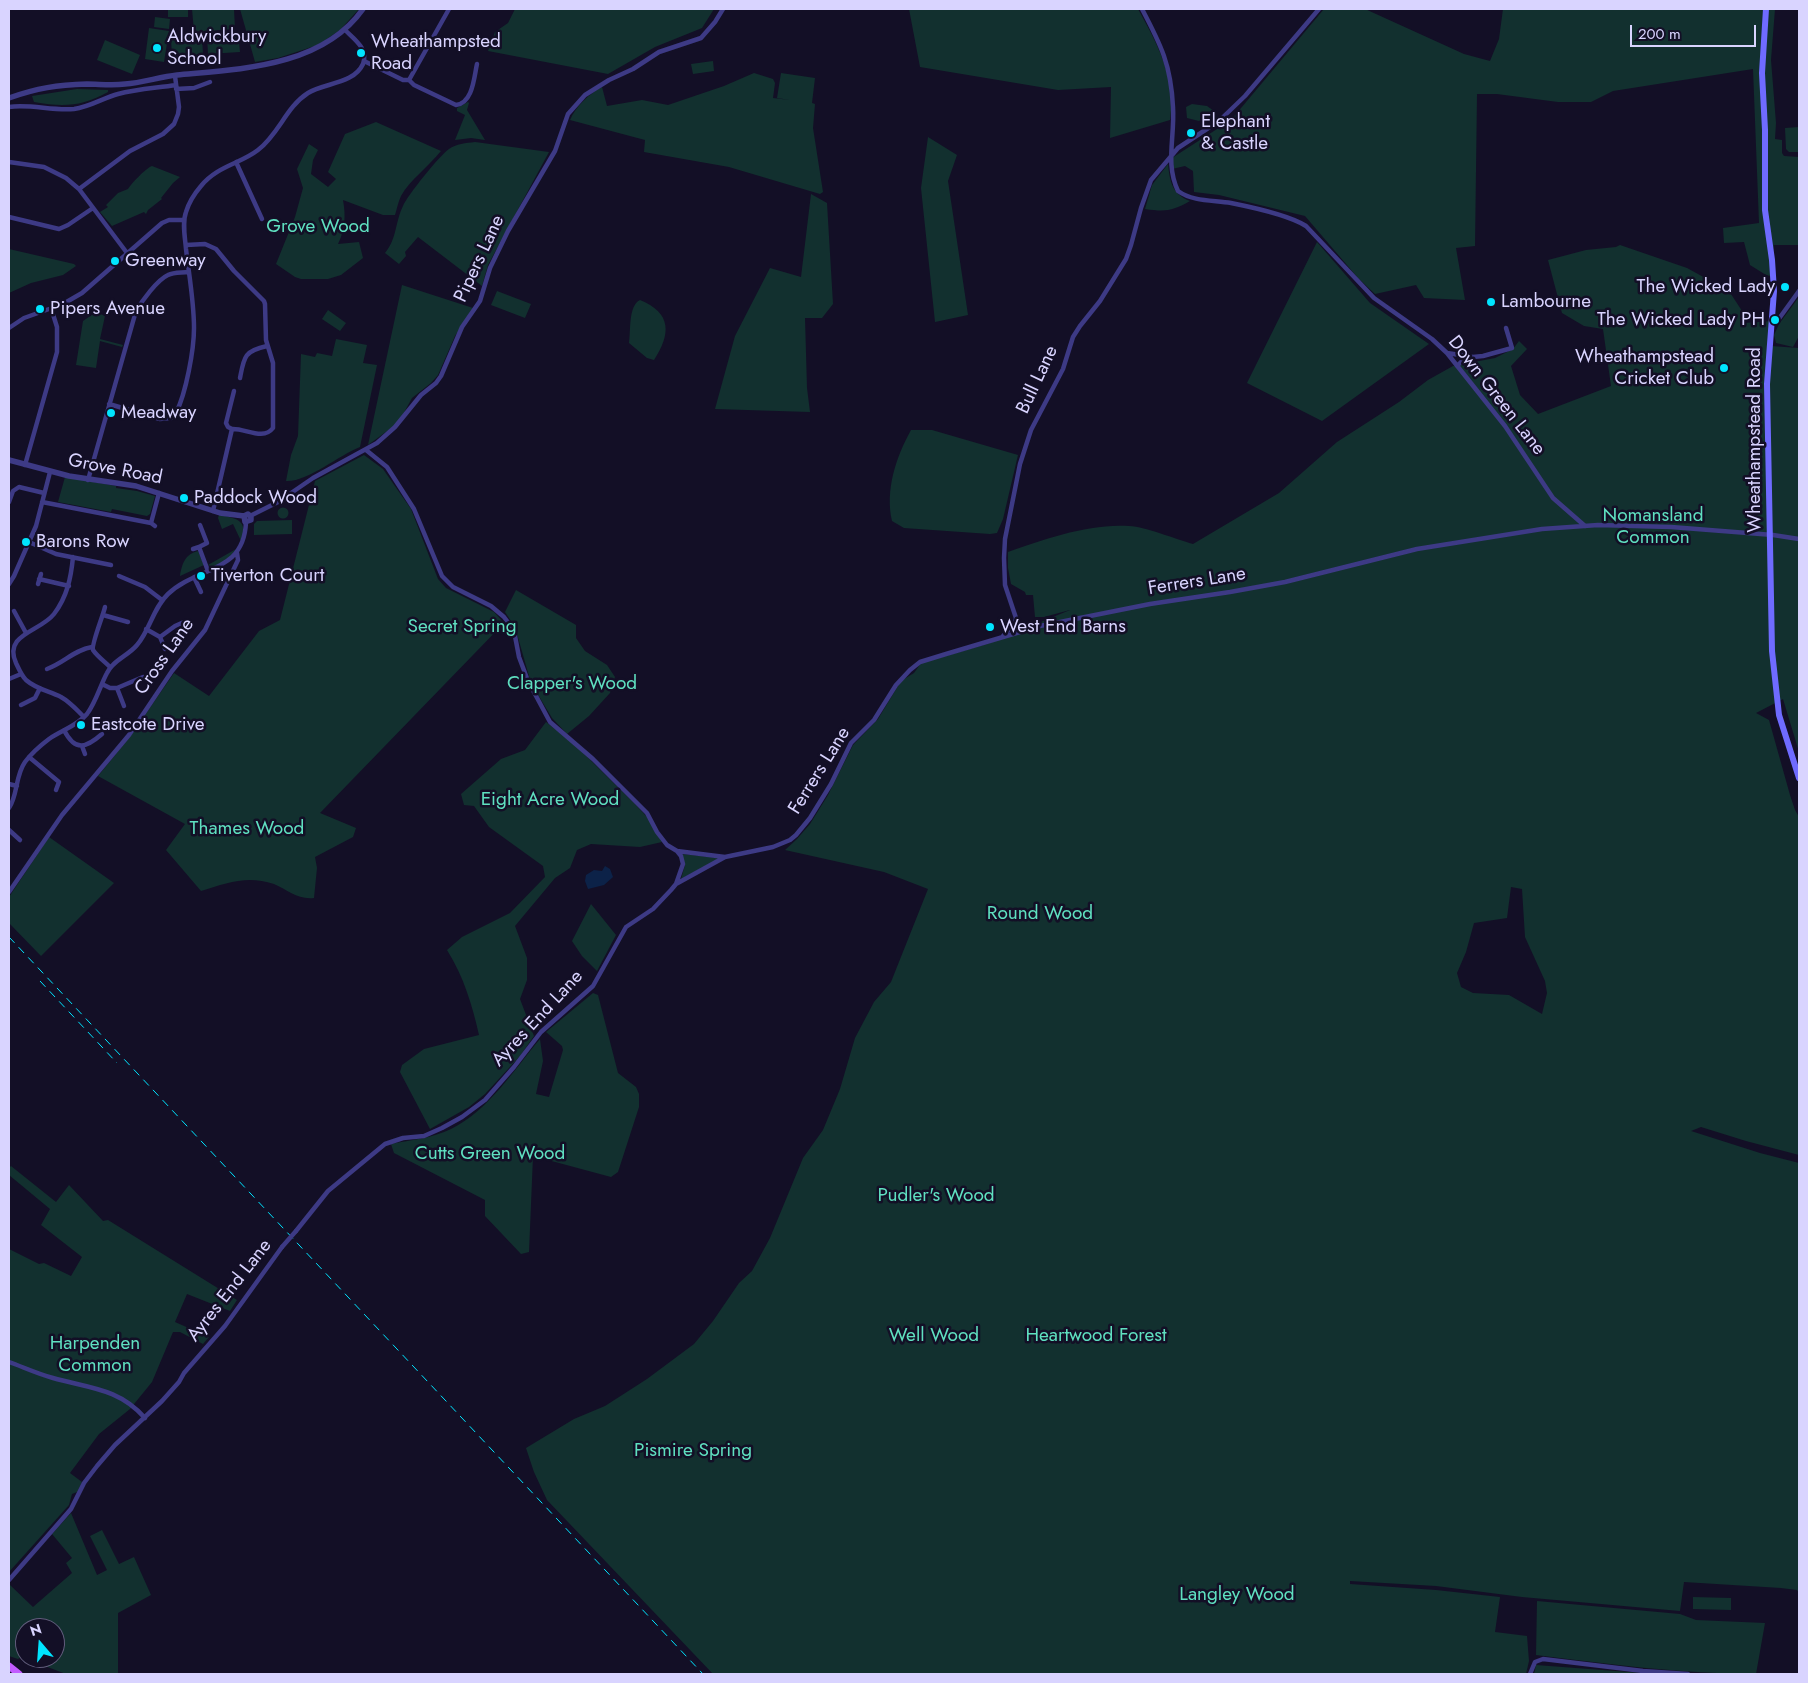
<!DOCTYPE html>
<html>
<head>
<meta charset="utf-8">
<style>
  body { margin:0 }
  #map { position:relative; width:1808px; height:1683px; overflow:hidden; background:#130f26; font-family:Jost,sans-serif }
  canvas { display:block }
  .frame { position:absolute; inset:0; border:10px solid #d9d4ff; pointer-events:none }
  .north { position:absolute; left:15px; top:1618px; width:50px; height:50px; box-sizing:border-box; background:#130f26; border:1px solid #625e7d; border-radius:50%; rotate:342deg; font-size:14px; font-weight:700; line-height:20px; text-align:center; color:#d9d4ff }
  .north::after { content:''; display:block; margin:auto; width:18px; height:22px; background:#00e5ff; clip-path:polygon(50% 0,100% 100%,50% 72%,0 100%) }
  .scale { position:absolute; left:1630px; top:25px; width:126px; height:22px; box-sizing:border-box; border:2px solid #d9d4ff; border-top:0; padding-left:6px; font-size:15px; line-height:18px; white-space:nowrap; color:#d9d4ff; -webkit-text-stroke:4px #130f26; paint-order:stroke }
</style>
</head>
<body>
<div id="map">
<canvas width="1808" height="1683"></canvas>
<div class="frame"></div>
<div class="north">N</div>
<div class="scale">200 m</div>
</div>
<script>
const g = document.querySelector('canvas').getContext('2d');
g.lineJoin = 'round';
function fill(path, color) { g.fillStyle = color; g.fill(path, 'evenodd'); }
function stroke(path, color, width, dash) { g.strokeStyle = color; g.lineWidth = width; g.lineCap = dash ? 'butt' : 'round'; g.setLineDash(dash || []); g.stroke(path); }
function write(font, color, halo, rows, align = 'center') {
  g.font = font + ' Jost,sans-serif'; g.lineWidth = 5; g.setLineDash([]); g.textBaseline = 'middle'; g.strokeStyle = halo; g.fillStyle = color; for (const [text, x, y, turn = 0] of rows) {
    g.save(); g.translate(x, y); g.rotate((+turn || 0) * Math.PI / 180); g.textAlign = isNaN(turn) ? turn : align; if (halo) g.strokeText(text, 0, 0); g.fillText(text, 0, 0); g.restore();
  }
}
const green = new Path2D(`
  M168,9H188V17H168Z
  M192,9H234L235,29L194,32Z
  M240,9H359L340,30L318,45L278,58L255,62Z
  M515,9H714L702,28L655,47L608,74L488,51L495,32L508,23Z
  M909,9H1138C1157,43 1177,80 1170,120L1110,138L1111,87L1058,90L920,67Z
  M1324,9H1365L1464,54L1490,61L1499,39L1503,9H1775L1771,60L1776,123L1775,139L1782,140V153L1784,156L1799,157V245H1774L1770,276L1766,275L1750,265L1744,242L1724,243L1723,228L1759,223L1753,69L1613,91L1591,102H1558L1497,94H1477L1475,246L1456,248L1465,300L1424,298L1416,285L1375,294L1358,278L1305,216L1219,195L1194,192L1193,171L1185,166L1172,169V158L1231,120Z
  M155,17L170,19L169,29L154,27Z
  M149,28L169,31L164,62L145,59Z
  M238,33L240,52L208,54L207,35Z
  M202,36L203,55L172,57L171,38Z
  M105,40L140,55L132,74L97,60Z
  M713,61L714,71L693,74L691,64Z
  M754,73L773,79L775,83L773,98L790,100L777,98L781,73L815,78L812,103L815,104L813,128L823,192L820,194L729,167L644,152L645,140L570,120C576,106 589,94 602,87L607,106L642,100L668,105L724,86Z
  M77,89L108,90V92C81,107 63,107 34,102L32,96Z
  M468,102L469,103L467,110L485,140L471,138L455,140L465,115L457,111V108Z
  M1192,104L1207,106L1214,111L1199,121L1187,118L1186,107Z
  M376,122L441,151C430,165 409,181 401,196C398,202 397,209 395,215H383L343,200C346,216 345,230 338,244L359,242L363,258L341,275L328,279H301L295,277L276,264L295,217L303,188L297,169L309,144L318,150L313,160L311,174L328,187L336,179L328,172L345,134Z
  M1799,127V152H1789L1786,149L1785,128Z
  M928,137L957,155L948,181L968,315L935,322L921,188Z
  M475,142L549,152L488,265L482,286L418,237L405,252L406,256L399,264L385,253C397,239 395,222 403,206C407,196 440,155 449,149C456,144 466,143 475,142Z
  M1168,164C1170,182 1172,194 1190,201C1172,211 1166,212 1145,209L1152,185Z
  M152,166L180,177L173,183L161,198L162,199L148,210L146,214L144,212L112,226L100,212L108,207L106,205L118,193L128,189C131,184 146,168 152,166Z
  M811,194L827,203L833,304L822,318H805L807,388L810,412L715,409L735,336L770,268L801,277Z
  M1317,242L1370,303L1429,344L1322,421L1247,383Z
  M1620,245L1687,268L1729,291L1744,314V323L1773,321L1771,346L1799,348V752L1783,699L1756,713L1769,720L1790,795L1795,810L1799,817V1155L1746,1141L1701,1127L1691,1131L1760,1153L1799,1163V1593L1797,1590L1781,1588L1684,1582L1680,1611L1522,1597L1436,1586L1350,1581V1584L1436,1590L1500,1597L1495,1632L1527,1636L1529,1661L1526,1674H713L547,1500L534,1472L526,1448L574,1419L605,1406L647,1379L694,1344L713,1321L739,1283L752,1271L770,1238L803,1158L823,1130L840,1089L855,1038L874,1002L891,982L928,889L884,872L785,850L797,839L810,824L828,795L853,745L878,719L901,681L914,673L921,663L987,644L1070,610L1044,617H1035L1033,595H1026L1025,592L1011,584L1008,568V552C1044,539 1091,523 1129,526C1146,527 1175,539 1193,544L1279,493L1337,442L1399,402L1428,380L1453,366L1495,358L1513,349L1519,341L1527,349L1511,366L1520,395L1538,414L1611,386L1603,329L1584,326L1562,313L1548,260L1586,250L1616,247ZM1511,887L1522,889L1525,937L1545,981L1547,993L1542,1014L1509,995L1473,993L1461,987L1457,973L1466,952L1474,923L1507,918Z
  M9,249L74,264L76,266L63,275L31,283L9,293Z
  M402,285L473,308L455,336L438,375L431,383L412,398L401,418L394,426L368,445Z
  M497,291L531,304L525,318L491,305Z
  M1799,297V336L1793,347L1776,343L1774,335L1779,324Z
  M640,300C672,313 671,334 654,360L647,358L629,343C631,331 628,306 640,300Z
  M328,310L346,323L340,331L322,319Z
  M96,312L105,316L100,339L123,345L122,347L100,341L96,368L76,365L83,321Z
  M336,339L367,345L363,363L377,365L360,447C339,455 308,482 286,481L291,455L298,436L301,354L315,357L317,353L332,356Z
  M911,430H932L1018,455L1003,519L997,533L990,534L904,528L892,521C885,490 896,457 911,430Z
  M364,455L383,469L411,509L438,579L446,588L494,612L504,623L320,813L356,828L353,837L315,857L317,868L314,898C298,900 288,890 274,884C247,875 227,883 201,891L166,850L185,824L98,776L129,738L174,673L209,696L259,631L280,620L315,481Z
  M65,477L116,486V488L137,491L155,496L150,514L147,516L112,509L111,512L58,502Z
  M277.5 513a5.5 5.5 0 1 1 11 0a5.5 5.5 0 1 1-11 0Z
  M219,515C236,518 249,520 241,541L233,524L222,529L218,518Z
  M292,520V534L254,535V524L257,521Z
  M236,549L229,558L213,567L208,565Z
  M198,551L204,565L180,576C182,564 185,554 198,551Z
  M516,590L576,625V638L585,651L607,665L615,677L610,693L589,716L567,734L552,718L531,683L515,627L505,612Z
  M546,722L573,743L634,803L647,817L662,842L640,847L591,844L577,850L570,868L555,878L515,926L527,958V980L520,999L534,1036L520,1056L485,1094L469,1107L430,1129L400,1072L402,1065L424,1049L479,1035C472,1005 464,977 447,950L462,937L510,913L545,877L543,866L489,827L474,806L464,805L461,794L501,759L525,750Z
  M49,837L114,883L41,956L9,923V897Z
  M682,854L720,858L681,879L685,865Z
  M591,904L616,935L597,971L582,956L572,941Z
  M593,993L598,995L618,1073L636,1087L639,1094V1107L618,1172L611,1177L533,1156L529,1252L521,1254L485,1216V1200L394,1153L391,1144C411,1140 433,1138 451,1129C489,1110 513,1071 540,1039L543,1061L536,1094L549,1097L563,1050L562,1046L546,1032Z
  M11,1166L56,1202L69,1185L103,1221L108,1220L237,1300L230,1311L187,1294L175,1322L209,1337L203,1344L180,1332H173L152,1382L130,1409L99,1434L70,1473L82,1482L77,1492L72,1494L69,1505L9,1572V1249L39,1264L44,1263L71,1276L82,1257L41,1225L50,1209L9,1175V1168Z
  M71,1513L97,1575L107,1570L90,1536L102,1530L119,1564L134,1557L151,1595L118,1613V1674H66L21,1657L18,1659L9,1656V1585H10L33,1607L72,1573L66,1563L72,1558L52,1534ZM25,1628H55V1658H25Z
  M1693,1597L1731,1598V1610L1693,1609Z
  M1537,1601L1680,1614L1696,1620L1765,1623L1756,1674C1682,1674 1609,1664 1536,1655Z
  M1536,1665L1655,1674H1534Z`);
const water = new Path2D(`
  M605,866L610,869L613,877L604,885L588,889L585,881L586,875L594,870L602,871Z`);
const minor = new Path2D(`
  M1142,9C1161,45 1171,65 1173,107C1175,137 1165,164 1178,191C1193,202 1214,200 1231,203C1251,207 1289,215 1306,226L1374,298L1432,339L1447,353L1505,426L1553,498L1585,526
  M364,61L403,80H409L414,85L456,105C473,103 474,77 477,64
  M409,80L449,9
  M176,89L194,88L210,82
  M9,107C31,104 52,111 74,109C90,107 103,98 118,94C137,89 157,88 176,85
  M9,162L44,167L66,178L79,189L127,253
  M236,162L262,219
  M79,189L130,151L163,134L174,124L178,114L179,107L175,76
  M9,217L59,229L68,225L93,208
  M186,245L205,244L216,249L234,271L264,301L265,304L266,340L273,363V428C263,441 245,428 232,429
  M1771,325L1778,320L1799,291
  M9,328L24,318L63,304L82,293L162,223L169,220H184
  M1447,353L1473,357L1483,356L1512,348L1506,328
  M1457,366L1467,356
  M240,378C244,357 244,351 267,346
  M109,404L160,419L171,418L176,413C186,393 194,350 194,328C194,302 189,275 186,249C185,237 182,223 186,212C189,202 195,193 201,186C217,166 240,164 258,150C279,134 286,107 308,93C324,83 354,84 363,64C369,49 354,39 345,30
  M25,465L57,352V327L51,308
  M88,480L136,311C142,301 157,280 168,275C174,272 182,273 188,272
  M9,502L13,491L19,487L44,493
  M42,502L151,523L155,526
  M213,511L232,429L228,427L226,423L234,391
  M250,516L278,502L313,478L377,443L395,427L421,395L436,383L441,376L462,327L480,301L490,268L508,231L555,151L568,114L585,95L609,80L633,69L659,52L701,38L715,22L723,9
  M151,523L159,493
  M29,542L56,554L111,565
  M199,547L207,543L200,525
  M193,549L199,547L208,571
  M73,557C71,578 67,597 54,614C40,632 3,634 16,663C19,669 21,675 26,680C36,689 49,691 61,697C70,702 77,710 84,717
  M119,576L145,587L162,600
  M194,577L201,592
  M39,579L69,586
  M9,584L14,576L36,526L50,472
  M38,584L41,574
  M105,607C103,616 91,645 93,650C97,656 105,662 110,667
  M14,611L26,633
  M103,615L128,622
  M146,629L160,637L165,649
  M1003,636L1015,623L1016,618L1005,585L1004,558L1005,539L1020,464L1031,430L1063,369L1073,337L1080,326L1100,301L1126,259L1131,245L1141,208L1151,180L1178,148L1219,121L1245,96L1319,9
  M160,637L175,626L184,622
  M47,669C64,663 74,650 92,647
  M9,679L21,674
  M102,684L110,688H117L124,706
  M117,688L143,677
  M21,705L35,698L40,688
  M64,730C75,752 86,748 102,734
  M82,746L85,754
  M29,757L59,782L56,790
  M9,784L17,786
  M9,808C18,795 15,776 25,762C31,754 41,745 49,739C62,730 77,726 87,714C96,702 100,686 107,673C113,660 128,656 137,645C150,630 153,608 168,594C197,566 244,574 246,522
  M9,830L20,840
  M677,851L725,857
  M676,884L725,857L773,847L790,840L796,835L810,818L831,784L851,743L874,720L896,685L910,670L920,662L946,654L1040,626L1150,604L1230,592L1285,582L1417,549L1542,529L1598,525L1671,527L1773,535L1799,539
  M9,892L62,815L129,735L172,671L205,630L238,560L237,553
  M296,1231L328,1191L385,1144L403,1138L424,1136L442,1128L462,1117L485,1100L514,1067L541,1032L593,986L626,927L653,909L671,890L676,884L683,864L681,856L677,851L667,845L657,832L647,813L593,759L550,722L528,681L519,657L515,636L510,625L504,617L491,606L453,587L442,576L414,509L387,467L366,450
  M9,1362C23,1367 38,1374 53,1378C88,1388 119,1388 145,1418
  M9,1580L71,1509L84,1483L97,1466L115,1445L162,1401L179,1382L184,1373L225,1326L282,1247
  M1530,1674L1535,1662L1543,1659L1643,1671L1688,1674`);
const tertiary = new Path2D(`
  M9,98C37,88 57,85 87,84C99,84 112,86 125,84C142,83 159,77 177,75C241,69 322,67 363,9
  M9,460L69,476L136,486L220,513L244,516L248,514L251,517V520L245,522L244,516`);
const secondary = new Path2D(`
  M1766,9L1762,73L1765,130V210L1772,260L1774,291L1767,384L1772,651L1779,715L1799,778`);
const primary = new Path2D(`
  M9,1666L19,1674`);
const rail = new Path2D(`
  M9,937L703,1674
  M40,981L117,1063`);
const minorBridge = new Path2D(`
  M282,1247L296,1231`);
const markers = [
  [157,48,5,"#00e5ff"],
  [361,53,5,"#00e5ff"],
  [1191,133,5,"#00e5ff"],
  [115,261,5,"#00e5ff"],
  [1785,287,5,"#00e5ff"],
  [1491,302,5,"#00e5ff"],
  [40,309,5,"#00e5ff"],
  [1775,320,5,"#00e5ff"],
  [1724,368,5,"#00e5ff"],
  [111,413,5,"#00e5ff"],
  [184,498,5,"#00e5ff"],
  [26,542,5,"#00e5ff"],
  [201,576,5,"#00e5ff"],
  [990,627,5,"#00e5ff"],
  [81,725,5,"#00e5ff"]
];
const poiNames = [
  ["Aldwickbury",167,37],
  ["School",167,59],
  ["Wheathampsted",371,42],
  ["Road",371,64],
  ["Elephant",1201,122],
  ["& Castle",1201,144],
  ["Greenway",125,261],
  ["The Wicked Lady",1775,287,"right"],
  ["Lambourne",1501,302],
  ["Pipers Avenue",50,309],
  ["The Wicked Lady PH",1765,320,"right"],
  ["Wheathampstead",1714,357,"right"],
  ["Cricket Club",1714,379,"right"],
  ["Meadway",121,413],
  ["Paddock Wood",194,498],
  ["Barons Row",36,542],
  ["Tiverton Court",211,576],
  ["West End Barns",1000,627],
  ["Eastcote Drive",91,725]
];
const parkNames = [
  ["Grove Wood",318,227],
  ["Nomansland",1653,516],
  ["Common",1653,538],
  ["Secret Spring",462,627],
  ["Clapper's Wood",572,684],
  ["Eight Acre Wood",550,800],
  ["Thames Wood",247,829],
  ["Round Wood",1040,914],
  ["Cutts Green Wood",490,1154],
  ["Pudler's Wood",936,1196],
  ["Well Wood",934,1336],
  ["Heartwood Forest",1096,1336],
  ["Harpenden",95,1344],
  ["Common",95,1366],
  ["Pismire Spring",693,1451],
  ["Langley Wood",1237,1595]
];
const streetNames = [
  ["Pipers Lane",480,259,-65],
  ["Bull Lane",1038,380,-65],
  ["Down Green Lane",1496,396,52],
  ["Wheathampstead Road",1755,440,-90],
  ["Grove Road",115,470,11],
  ["Ferrers Lane",1197,582,-9],
  ["Cross Lane",165,657,-55],
  ["Ferrers Lane",820,771,-58],
  ["Ayres End Lane",538,1019,-47],
  ["Ayres End Lane",230,1291,-52]
];
fill(green, '#12302f');
fill(water, '#0c2248');
stroke(minor, '#3d3a85', 4.5);
stroke(tertiary, '#3d3a85', 5.5);
stroke(secondary, '#6f6bff', 6);
stroke(primary, '#c25bff', 7);
stroke(rail, '#00e5ff', 1, [8, 6]);
stroke(minorBridge, '#3d3a85', 4.5);
for (const [x, y, r, color] of markers) { const dot = new Path2D(); dot.arc(x, y, r, 0, 2 * Math.PI); g.fillStyle = color; g.fill(dot); stroke(dot, '#130f26', 2); }
write('19px', '#d9d4ff', '#130f26', poiNames, 'left');
write('19px', '#5fe0c0', '#130f26', parkNames);
write('19px', '#d9d4ff', '#130f26', streetNames);
</script>
</body>
</html>
